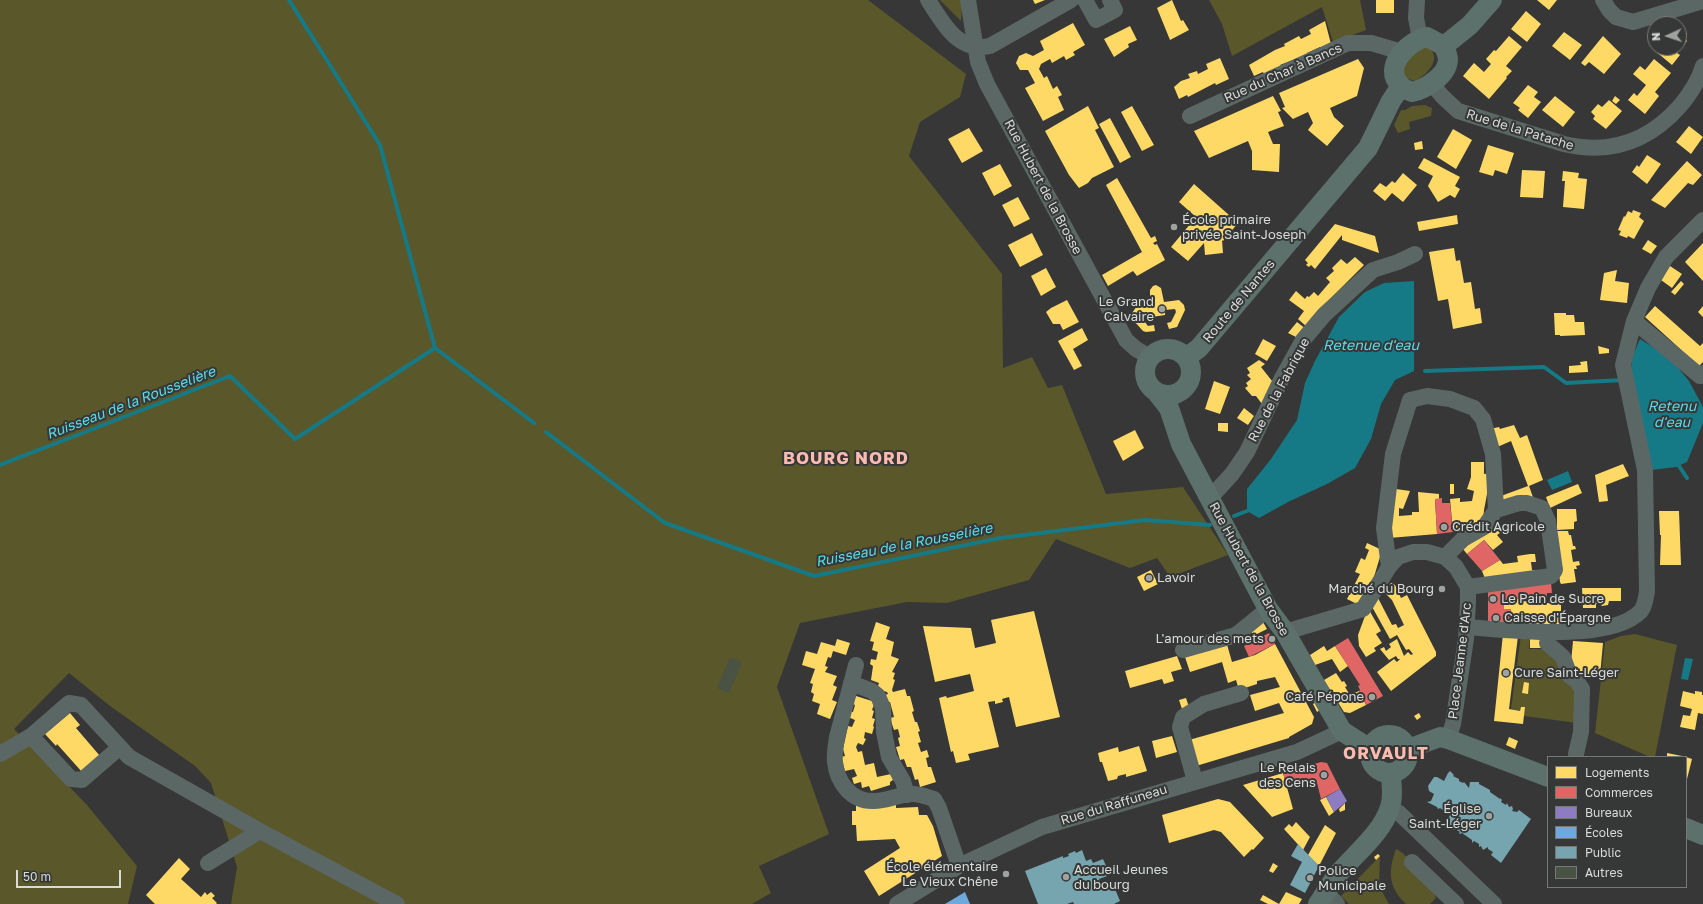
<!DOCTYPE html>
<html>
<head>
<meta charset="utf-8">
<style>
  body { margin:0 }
  #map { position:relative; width:1703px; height:904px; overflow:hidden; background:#363736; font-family:"Golos Text",sans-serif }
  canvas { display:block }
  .legend { position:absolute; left:1547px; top:756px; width:140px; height:132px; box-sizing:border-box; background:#353836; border:1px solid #777977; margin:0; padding:5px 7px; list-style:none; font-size:12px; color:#d9dbd9 }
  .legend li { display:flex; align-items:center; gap:8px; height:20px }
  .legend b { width:20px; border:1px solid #777977 }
  .north { position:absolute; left:1647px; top:16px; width:40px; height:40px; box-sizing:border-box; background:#353836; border:1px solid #777977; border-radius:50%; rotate:267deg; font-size:11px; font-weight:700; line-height:16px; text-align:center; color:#d9dbd9 }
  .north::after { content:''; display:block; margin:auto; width:14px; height:18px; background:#a0a2a0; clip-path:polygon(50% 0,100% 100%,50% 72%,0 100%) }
  .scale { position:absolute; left:16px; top:870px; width:105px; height:18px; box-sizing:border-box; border:2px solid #d9dbd9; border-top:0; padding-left:5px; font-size:12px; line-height:14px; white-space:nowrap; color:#d9dbd9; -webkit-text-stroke:3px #353836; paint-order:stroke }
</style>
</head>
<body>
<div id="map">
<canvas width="1703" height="904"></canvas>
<ul class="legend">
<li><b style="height:11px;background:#ffd966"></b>Logements</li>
<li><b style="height:11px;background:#e06666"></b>Commerces</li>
<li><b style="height:11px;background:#8e7cc3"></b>Bureaux</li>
<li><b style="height:11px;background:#6fa8dc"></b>Écoles</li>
<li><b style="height:11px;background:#76a5af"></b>Public</li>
<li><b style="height:11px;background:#4a5244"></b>Autres</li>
</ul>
<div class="north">N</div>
<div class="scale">50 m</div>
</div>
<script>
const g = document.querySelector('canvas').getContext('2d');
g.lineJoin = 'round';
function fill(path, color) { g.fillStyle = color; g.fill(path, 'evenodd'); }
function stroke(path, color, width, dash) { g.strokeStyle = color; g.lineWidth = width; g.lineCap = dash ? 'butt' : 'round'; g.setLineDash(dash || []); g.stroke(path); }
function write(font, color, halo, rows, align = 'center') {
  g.font = font + ' "Golos Text",sans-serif'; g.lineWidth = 4; g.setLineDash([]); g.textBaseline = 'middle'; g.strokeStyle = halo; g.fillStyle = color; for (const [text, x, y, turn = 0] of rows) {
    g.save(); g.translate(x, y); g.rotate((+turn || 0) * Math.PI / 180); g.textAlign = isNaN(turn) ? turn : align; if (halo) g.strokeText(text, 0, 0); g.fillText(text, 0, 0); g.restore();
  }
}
const green = new Path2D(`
  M0,0H868L966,74L960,97L920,122L909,156L1002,274L1003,368L1032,357L1048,388L1062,385L1106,494L1183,487L1228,555L1170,577L1157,558L1130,568L1056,539L1029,580L947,603L907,602L800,623L777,687L829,834L759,866L771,893L752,904H231L237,867L211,783L195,766L110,706L69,673L14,729L87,805L137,866L128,904H0Z
  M940,0H962L961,21Z
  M1209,0H1360L1366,30L1333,42L1322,7L1232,56L1222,24Z
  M1428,47C1443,58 1427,75 1415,81L1405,78L1402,66L1415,49Z
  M1425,105L1432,108L1431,116L1409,122L1410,129L1398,133L1394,125L1401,110H1405L1412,106Z
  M1635,634L1677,645L1655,757H1650L1595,733L1605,642L1621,636Z
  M1521,635H1530L1529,649H1543L1563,668L1577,693V723L1524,716V707H1521L1520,711L1511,709Z
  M1396,849C1410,855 1424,881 1434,893L1436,898L1430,904H1406C1388,887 1388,871 1396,849Z
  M1380,856L1379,886L1389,904H1349L1341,896Z`);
const water = new Path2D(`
  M1414,281V371L1395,380L1381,404L1371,439L1355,468L1327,484L1290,501L1259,518L1247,511V489L1271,459L1297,420L1305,383L1315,361L1339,317L1365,292L1384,283Z
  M1640,339L1669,357L1689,381L1703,407V423L1687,462L1676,467L1651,470L1631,368L1633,355Z
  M1568,471L1572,482L1552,490L1547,480Z
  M1685,658L1693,659L1688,680L1681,679Z`);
const homes = new Path2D(`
  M1033,0H1045L1035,4Z
  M1172,0L1181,21L1183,20L1189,30L1170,40L1157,8Z
  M1376,0H1394V13H1376Z
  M1537,0H1557L1549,10Z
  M1526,11L1541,24L1527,42L1511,29Z
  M1325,21L1331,44L1321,48L1320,47L1307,53L1308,54L1280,65L1281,66L1264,74L1263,72L1254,76L1249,65L1275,50L1285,46L1284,44L1299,36L1301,39L1311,34L1309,30Z
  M1073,23L1085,45L1073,52L1075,55L1066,60L1064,56L1052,63L1050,59L1041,64L1039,69L1044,78L1047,76L1053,89L1057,86L1062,95L1058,97L1064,110L1043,121L1025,88L1035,83L1028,70H1020L1016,63L1019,56L1026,53L1033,56L1044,50L1040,41Z
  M1130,26L1137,40L1128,44L1129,47L1114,57L1104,39Z
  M1679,27L1687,34L1685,39L1687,41L1677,53L1680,55L1672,65L1654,50L1655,48H1679Z
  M1564,32L1582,45L1570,60L1552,46Z
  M1509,36L1522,47L1506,66L1512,71L1506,77L1507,78L1489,99L1463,76L1474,63L1484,72L1491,64L1486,59L1494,50L1496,51Z
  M1603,36L1621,54L1604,74L1589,62L1585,66L1581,63Z
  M1220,58L1229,79L1216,85L1215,83L1188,97L1187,95L1179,99L1174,87L1181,81L1190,78L1188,74L1197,71L1198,74L1208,69L1206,64Z
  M1358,59L1364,68L1357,96L1330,108L1334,117L1344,126L1327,146L1308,130L1313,123L1308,112L1293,119L1282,108L1285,107L1279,93Z
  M1654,59L1671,73L1655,92L1659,96L1645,114L1628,100L1634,93L1637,96L1646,85L1633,74L1640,66L1645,70Z
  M1528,85L1538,92L1534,97L1541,102L1528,118L1518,110L1520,108L1513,103Z
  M1273,96L1281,111L1278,112L1284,126L1268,132L1273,144H1280L1279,172L1252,170V151L1248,141L1209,158L1194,131Z
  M1555,96L1575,112L1563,127L1542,110Z
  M1615,96L1620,100L1616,104L1612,101Z
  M1609,100L1622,111L1606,129L1593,119L1595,116L1591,112L1598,104L1602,107Z
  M1088,106L1099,128L1095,130L1114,167L1092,178L1088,183L1079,188L1069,175L1045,131Z
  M1132,106L1154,145L1142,151L1121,112Z
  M1110,118L1131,157L1120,163L1099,124Z
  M1689,126L1703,137L1691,154L1676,142Z
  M969,128L983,151L962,163L948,139Z
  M1453,129L1472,140L1456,169L1437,157Z
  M1422,141L1423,149L1415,150L1414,143Z
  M1488,145L1514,153L1507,174L1495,170L1493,176L1479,172Z
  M1647,155L1661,164L1647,184L1632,172L1637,165L1639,167Z
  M1424,158L1460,177L1455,186L1460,189L1455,198L1450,195L1438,202L1428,186L1433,176L1418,168Z
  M1687,161L1702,175L1693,185L1688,183L1665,208L1651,200Z
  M1000,164L1012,186L994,196L982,173Z
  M1522,170L1545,171L1543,198L1520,197Z
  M1563,171L1579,173L1578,178L1587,179L1584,209L1563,207L1565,181H1562Z
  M1403,173L1417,185L1403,202L1392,193L1385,201L1373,191L1380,183L1386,187L1392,181L1395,183Z
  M1117,178L1151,238L1155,236L1157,241L1153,243L1155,245L1157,244L1165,260L1137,276L1133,271L1108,286L1102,275L1142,252L1106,185Z
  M1194,184L1238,223L1223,241L1222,240L1223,253L1205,255L1204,243L1188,261L1171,247L1196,217L1179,202Z
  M1018,197L1030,219L1014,227L1002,205Z
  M1633,210L1641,213L1639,217L1644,221L1634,239L1628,236L1627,238L1619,235L1621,231L1618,230L1624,216L1625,217L1628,211L1632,213Z
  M1457,215L1458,224L1419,231L1417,222Z
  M1335,224L1375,236L1379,253L1342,240V235L1315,269L1311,265L1309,267L1306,265L1308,263L1305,260Z
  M1032,233L1043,255L1020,267L1008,245Z
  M1648,240L1657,246L1651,254L1642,249Z
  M1703,243V281L1685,262Z
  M1454,248L1456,261L1460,260L1464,283L1471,282L1475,309L1480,308L1482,323L1453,329L1448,299L1438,301L1429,252Z
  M1355,257L1364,265L1332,297L1307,327L1298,319L1304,311L1289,300L1296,291L1305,299L1307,296L1309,297L1314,292L1318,296L1330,282L1326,278L1334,271L1332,268L1341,259L1347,264Z
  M1670,266L1682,274L1672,288L1661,280Z
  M1046,268L1056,287L1041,296L1031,276Z
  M1617,270L1615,281L1629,283L1627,303L1600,300L1604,273Z
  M1681,281L1684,284L1675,295L1671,292Z
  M1156,285L1161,288L1164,302L1179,300L1184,305L1185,310L1177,327L1169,329L1167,323L1171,322L1176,312L1175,309L1165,310V315L1152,317V312L1142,314L1141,317L1148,326L1154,325L1155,331L1146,332L1143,331L1134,321L1132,313L1137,306L1150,304V290L1153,286Z
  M1067,300L1079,322L1063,330L1060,324H1053L1046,312L1051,308Z
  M1655,306L1700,346L1703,343V362L1699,366L1645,317Z
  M1703,306V317L1698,312Z
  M1554,313H1566V315H1574L1575,322H1584L1585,335L1560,336V335H1555Z
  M1297,322L1306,329L1298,338L1288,333Z
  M1082,328L1088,340L1073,349L1082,366L1074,370L1058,341Z
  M1263,339L1276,346L1267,361L1255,354Z
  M1598,346L1609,349V353L1599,354Z
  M1259,360L1265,364L1261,367L1276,386L1265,395L1267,398L1262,404L1256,396H1252L1245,388L1248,386L1246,383L1251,379L1247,375L1250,373L1247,368Z
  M1587,361L1588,372L1569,373V366L1581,365L1580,362Z
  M1214,381L1230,387L1220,414L1205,409Z
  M1244,408L1254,416L1248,425L1237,418Z
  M1218,423H1228V432L1218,431Z
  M1514,425L1520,438L1527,435L1543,480L1529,486L1534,500L1502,505L1501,496L1528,486L1511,441L1495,448L1490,429L1499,427L1500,429Z
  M1135,430L1144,448L1123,461L1113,441Z
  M1471,462H1484V474L1491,473L1484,510L1483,522L1477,526L1453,532L1450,499L1460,498V502L1472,501L1474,491L1467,489L1471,477Z
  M1623,464L1629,476L1606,485L1608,501L1599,502L1595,475Z
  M1450,484H1454V494H1450Z
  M1578,484L1582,493L1550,508L1546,497Z
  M1396,489L1410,491L1403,509L1399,508V516L1412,515V512H1419L1418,492L1439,494V499H1435L1437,534L1389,538Z
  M1557,509H1576L1577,521L1574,522V529L1557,530Z
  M1659,511H1679L1681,565H1660L1661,535H1660Z
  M1497,521L1504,530L1497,535L1503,542L1493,550L1484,540L1467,554L1463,549Z
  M1553,531H1568L1569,535H1571L1573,546H1575L1576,549L1571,550L1573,562L1579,561L1580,565L1576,566L1577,569H1574L1576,582L1561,584L1560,582Z
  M1367,543L1382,550L1374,577L1362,599L1357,604L1347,599L1360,574L1355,572L1361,558L1365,560L1369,550L1365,548Z
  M1530,554H1535L1536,562H1531L1532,570H1536V573L1486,581L1482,571L1500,560L1503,564L1518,562L1517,556Z
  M1151,570L1158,584L1144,591L1137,577Z
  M1391,583L1395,585L1401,598L1407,595L1436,652V656L1391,691L1377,672L1394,659L1397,662L1400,659H1398L1396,656L1389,660L1380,649L1384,647L1386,651L1391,647L1389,644L1397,639L1404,656L1408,652L1411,655L1413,654L1409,649L1406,650L1397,635L1390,639L1371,605L1378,598L1392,625L1396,624L1398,628L1404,625L1392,600L1384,592Z
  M1402,583L1405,589L1400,592L1397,586Z
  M1582,588H1621V601H1609L1608,605L1602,606L1599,603L1596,604V608H1583Z
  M1522,598V601L1561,604V624H1547V626L1510,624L1511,609H1504V600Z
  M1368,608L1381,631L1376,634L1382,643L1374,648L1376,651L1366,657L1359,646L1358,635Z
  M1034,611L1060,717L1016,727L1009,697L1002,699L1003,702L995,704V701L988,702L999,747L968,754L970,760L956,763L953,751L951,752L939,698L946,696L947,698L974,691L970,674L935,682L923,626L971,628L975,648L996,643L991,620Z
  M876,622L890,627L886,639L894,642L891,656L899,659L892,672L895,673L893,679L895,680L892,690L893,692L905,689L907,696H910L914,711L912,712L915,722H917L920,731L918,732L921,742L918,743L921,752L927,750L929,757L926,758L928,767H931L936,782L920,787L918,779L915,780L911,767H907L904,759L900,760L896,747L900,746L898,738L900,737L898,729L894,730L890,718L894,717L890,702H887L885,695L888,694L887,692L877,689L879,683L871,680L873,666L870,664L871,659L876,660L878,652L872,650L874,642L870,641Z
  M1263,622L1267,629L1253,636L1250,629Z
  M1503,634L1518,636L1509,709L1520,711L1521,707H1525L1523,724L1494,721Z
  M1530,636H1542V648H1530Z
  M837,639L850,643L846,655L833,651L831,658L828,657L825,666L828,667L825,672L837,676L833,685L837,687L832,700L837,702L830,719L817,714L820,704L812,701L814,694L811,692L813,684L810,683L815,669L802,665L806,651L817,654L821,642L835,646Z
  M1226,641L1232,662L1255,655L1275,644L1314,717L1312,724L1289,737V738L1196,766L1189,740L1284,713L1279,703L1255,711L1250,695L1280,687L1275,677L1257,681V684L1239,690L1236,680L1228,683L1222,662L1190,672L1184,654Z
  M1573,641L1603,643L1600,676L1570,673Z
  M1324,646L1327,651L1335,646L1348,666L1340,672L1332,659L1315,665L1310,655Z
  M1177,656L1182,669L1171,672L1174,681L1164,684L1162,679L1130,688L1125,671Z
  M1336,673L1342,682L1344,681L1347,686L1345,687L1350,695L1359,691L1366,705L1350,713L1344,712L1324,680Z
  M1524,682L1529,683L1528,694L1522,693Z
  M1683,691L1695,694V691L1702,692V695H1703V714L1698,713L1695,730L1680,727L1683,715L1690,716L1692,709L1680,706Z
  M856,696L875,702L872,710L874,711L872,718L875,719L873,726L874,727L872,734L865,732L864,738L866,739L863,745L858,743L856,747L858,752L862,751L865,765L874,763L877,777L891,774L893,780L890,782V785L871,791L869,786L862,788L861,782L854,784L852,778L857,776L854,769L845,771L841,757L845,756L843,749L848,726L852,727L855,720L848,717L849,711L853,712L855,705L853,704Z
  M1186,698L1189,707L1182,709L1179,700Z
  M1316,702L1321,709L1317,712L1313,704Z
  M70,713L80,725L76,728L100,756L82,772L57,744L56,746L45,734Z
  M1419,713L1421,717L1417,720L1414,716Z
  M1172,736L1177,752L1156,758L1152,741Z
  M1509,737L1518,741L1515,749L1506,745Z
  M1139,746L1147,771L1126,777V774L1118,776L1117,779L1108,781L1102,762H1100L1098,753L1118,747L1119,752Z
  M1667,753L1682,756V757H1667Z
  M1686,757L1692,759L1687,779H1686Z
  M1283,773L1293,809L1272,817L1243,785Z
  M1326,797L1334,812L1329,816L1320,800Z
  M1218,799L1230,802L1264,838L1253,850L1252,849L1244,857L1221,832L1214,830L1169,843L1162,815Z
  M1345,803V810L1340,812L1339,809Z
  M896,804V808L918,807L919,815H927L933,826L942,856L879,896L864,871L900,848L895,839L857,841L856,825H852V811H856V805Z
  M1296,822L1310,837L1303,850L1284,829L1289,824L1292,827Z
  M1325,825L1336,833L1319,866L1308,855Z
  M1378,854L1380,856L1376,860L1374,857Z
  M179,858L190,869L181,879L201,897L205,892L207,895L211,892L215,896L212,898L217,903L216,904H155L146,895Z
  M1273,863L1278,866L1273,873L1269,871Z
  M1286,892L1302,899L1299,904H1268L1260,900L1263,895L1279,904Z`);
const shops = new Path2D(`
  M1442,498V503H1450L1453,532L1437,534L1435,499Z
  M1484,540L1500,560L1482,571L1467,554Z
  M1551,582L1552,593H1547V599H1543V596L1504,600V609H1511L1510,624L1488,621V587Z
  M1269,633L1275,644L1249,657L1244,646Z
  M1348,638L1383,696L1366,705L1359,691L1360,690L1358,686L1360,685L1335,646Z
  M1321,762L1327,763L1340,789L1321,799L1317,783L1295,789L1293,782L1286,784L1283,773Z`);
const offices = new Path2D(`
  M1340,789L1347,801L1334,812L1326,797Z`);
const schools = new Path2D(`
  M965,892L970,904H945Z`);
const public = new Path2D(`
  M1450,771L1454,775L1453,776L1459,779V781L1463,783L1464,782L1469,788L1470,782H1479V784L1490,790V792L1500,799V798L1502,800L1501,802L1506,805L1507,803L1509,807L1512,806L1513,809L1512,811L1517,812L1519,810L1531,819L1501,863L1491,855L1493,852L1488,849V847L1483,850L1481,846L1479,847V844L1474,841L1472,843V840L1462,833L1460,834L1459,833L1460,832L1455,829L1454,830L1452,829L1453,827L1450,825L1447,826L1448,820L1446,817H1449L1450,815L1446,813L1445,814L1443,813L1444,811L1440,808L1438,809L1437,807L1427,802L1431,801L1434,794L1429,791L1428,786L1434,777H1437L1444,781L1448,773Z
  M1298,844L1319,866L1305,893L1290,885L1302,862L1291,856Z
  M1082,850L1086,861L1091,859L1093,863L1103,859L1110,875L1099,879L1103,888L1113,884L1120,901L1114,904H1074L1073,902L1067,904H1038L1025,871L1063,856V858L1069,856L1068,854L1075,851L1076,853Z`);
const stream = new Path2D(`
  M289,0L380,145L435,348L534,423
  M1425,371L1544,367L1566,383L1623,380
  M546,432L665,523L814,576L1000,538L1145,520L1210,525
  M0,465L230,376L295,439L435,348
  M1679,466L1687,478
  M1234,516L1247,511`);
const building = new Path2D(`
  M730,657L742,662L729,693L717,688Z`);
const minor = new Path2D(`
  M928,0C943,23 958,53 990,46L1071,0
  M968,0L978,62L987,84L1126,340L1136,349L1150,357
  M1085,0L1096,20L1115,10L1110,0
  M1417,0L1416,18L1420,39
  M1603,0L1609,10L1616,17L1633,22L1703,1
  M1432,84L1442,96L1458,111L1564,144C1610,155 1649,141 1680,106C1690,94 1699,80 1703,66
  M1190,116L1348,43H1371L1402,52
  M1634,321L1700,376L1703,373
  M1210,498L1232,474L1247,452L1282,378L1303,340L1324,315L1373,270L1398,262L1415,254
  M1445,557L1463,539L1484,527L1496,510L1519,503H1527L1542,508L1548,521L1555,570L1551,576L1468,587
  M1389,567L1384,528L1393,454L1410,400L1427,396L1450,399L1474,408L1483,419L1493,454L1496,510
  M1467,627C1508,630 1611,643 1641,611C1645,606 1646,597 1647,591L1645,470L1623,365L1634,321L1648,288L1666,257L1703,220
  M1285,632L1363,609L1389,567L1398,557L1413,552H1427L1445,557L1456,567L1468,587V602L1466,639L1453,724L1448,739
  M1547,643L1563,657L1570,676L1576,680L1582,689L1581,732L1576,754
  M1183,650L1236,635L1268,609
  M856,665L837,737C836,745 834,754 835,762C837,782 851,802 874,801C887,801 900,794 913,794C920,794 927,797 934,799L939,808L959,866
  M851,683L872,691L878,696L883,708L884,732L889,757L903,781L907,795
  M120,747L82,780L71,779L31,736L69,703L81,705L129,757L260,831L397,904
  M0,754L31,736
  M1195,781L1180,727L1183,717L1204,704L1241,693
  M1390,808L1399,813L1494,904
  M1412,862L1456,904
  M208,863L260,831
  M1325,892L1337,904
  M897,904L959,866L1042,827L1297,752L1342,731`);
const major = new Path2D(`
  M1427,37L1444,46C1445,50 1448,55 1448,59C1448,75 1426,89 1412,92C1408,90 1404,89 1401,86C1381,68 1408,41 1427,37Z
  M1444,46L1470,25L1492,0
  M1145 372a23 23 0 1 1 46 0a23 23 0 1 1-46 0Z
  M1186,358L1199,348L1368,148L1391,101L1401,86
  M1158,394L1169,408L1181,444L1268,609L1285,632L1342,731L1370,749
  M1370 754a19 19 0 1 1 38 0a19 19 0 1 1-38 0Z
  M1408,749L1440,737L1448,739L1548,777
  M1686,828L1703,835
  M1318,904C1325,894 1331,882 1339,873C1355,854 1383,832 1390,807C1394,796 1391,785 1391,773`);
const markers = [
  [1174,227,4,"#a0a2a0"],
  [1162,309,4,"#a0a2a0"],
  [1444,527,4,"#a0a2a0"],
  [1149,578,4,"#a0a2a0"],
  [1442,589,4,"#a0a2a0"],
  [1493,599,4,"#a0a2a0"],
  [1496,618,4,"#a0a2a0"],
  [1272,639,4,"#a0a2a0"],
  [1506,673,4,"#a0a2a0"],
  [1372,697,4,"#a0a2a0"],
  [1324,775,4,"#a0a2a0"],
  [1489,816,4,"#a0a2a0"],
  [1006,874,4,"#a0a2a0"],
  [1066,877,4,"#a0a2a0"],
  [1310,878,4,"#a0a2a0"]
];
const streetNames = [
  ["Rue du Char à Bancs",1283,73,-24],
  ["Rue de la Patache",1520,130,17],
  ["Rue Hubert de la Brosse",1043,187,62],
  ["Route de Nantes",1239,301,-50],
  ["Rue de la Fabrique",1279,390,-62],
  ["Rue Hubert de la Brosse",1249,569,61],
  ["Place Jeanne d'Arc",1460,661,-83],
  ["Rue du Raffuneau",1114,805,-17]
];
const poiNames = [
  ["École primaire",1182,220],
  ["privée Saint-Joseph",1182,235],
  ["Le Grand",1154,302,"right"],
  ["Calvaire",1154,317,"right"],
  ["Crédit Agricole",1452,527],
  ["Lavoir",1157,578],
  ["Marché du Bourg",1434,589,"right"],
  ["Le Pain de Sucre",1501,599],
  ["Caisse d'Épargne",1504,618],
  ["L'amour des mets",1264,639,"right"],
  ["Cure Saint-Léger",1514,673],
  ["Café Pépone",1364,697,"right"],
  ["Le Relais",1316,768,"right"],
  ["des Cens",1316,783,"right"],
  ["Église",1481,809,"right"],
  ["Saint-Léger",1481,824,"right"],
  ["École élémentaire",998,867,"right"],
  ["Le Vieux Chêne",998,882,"right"],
  ["Accueil Jeunes",1074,870],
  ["du bourg",1074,885],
  ["Police",1318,871],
  ["Municipale",1318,886]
];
const waterNames = [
  ["Retenue d'eau",1371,346],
  ["Ruisseau de la Rousselière",131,403,-21],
  ["Retenu",1672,407],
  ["d'eau",1672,423],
  ["Ruisseau de la Rousselière",904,545,-11]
];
const districtNames = [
  ["BOURG NORD",846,459],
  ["ORVAULT",1386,754]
];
fill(green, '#5a572a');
fill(water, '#167a86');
fill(homes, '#ffd966');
fill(shops, '#e06666');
fill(offices, '#8e7cc3');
fill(schools, '#6fa8dc');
fill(public, '#76a5af');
stroke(stream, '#167a86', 4);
fill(building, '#4a5244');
stroke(minor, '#5b6765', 16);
stroke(major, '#5c706c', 20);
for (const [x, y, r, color] of markers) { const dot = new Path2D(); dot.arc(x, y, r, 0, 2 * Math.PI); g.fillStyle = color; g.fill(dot); stroke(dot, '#353836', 1.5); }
write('13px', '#d9dbd9', '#353836', streetNames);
write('13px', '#d9dbd9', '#353836', poiNames, 'left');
write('italic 14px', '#59dcec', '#353836', waterNames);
g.letterSpacing = '1px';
write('bold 17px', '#fdbaaf', '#353836', districtNames);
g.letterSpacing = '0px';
</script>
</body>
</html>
